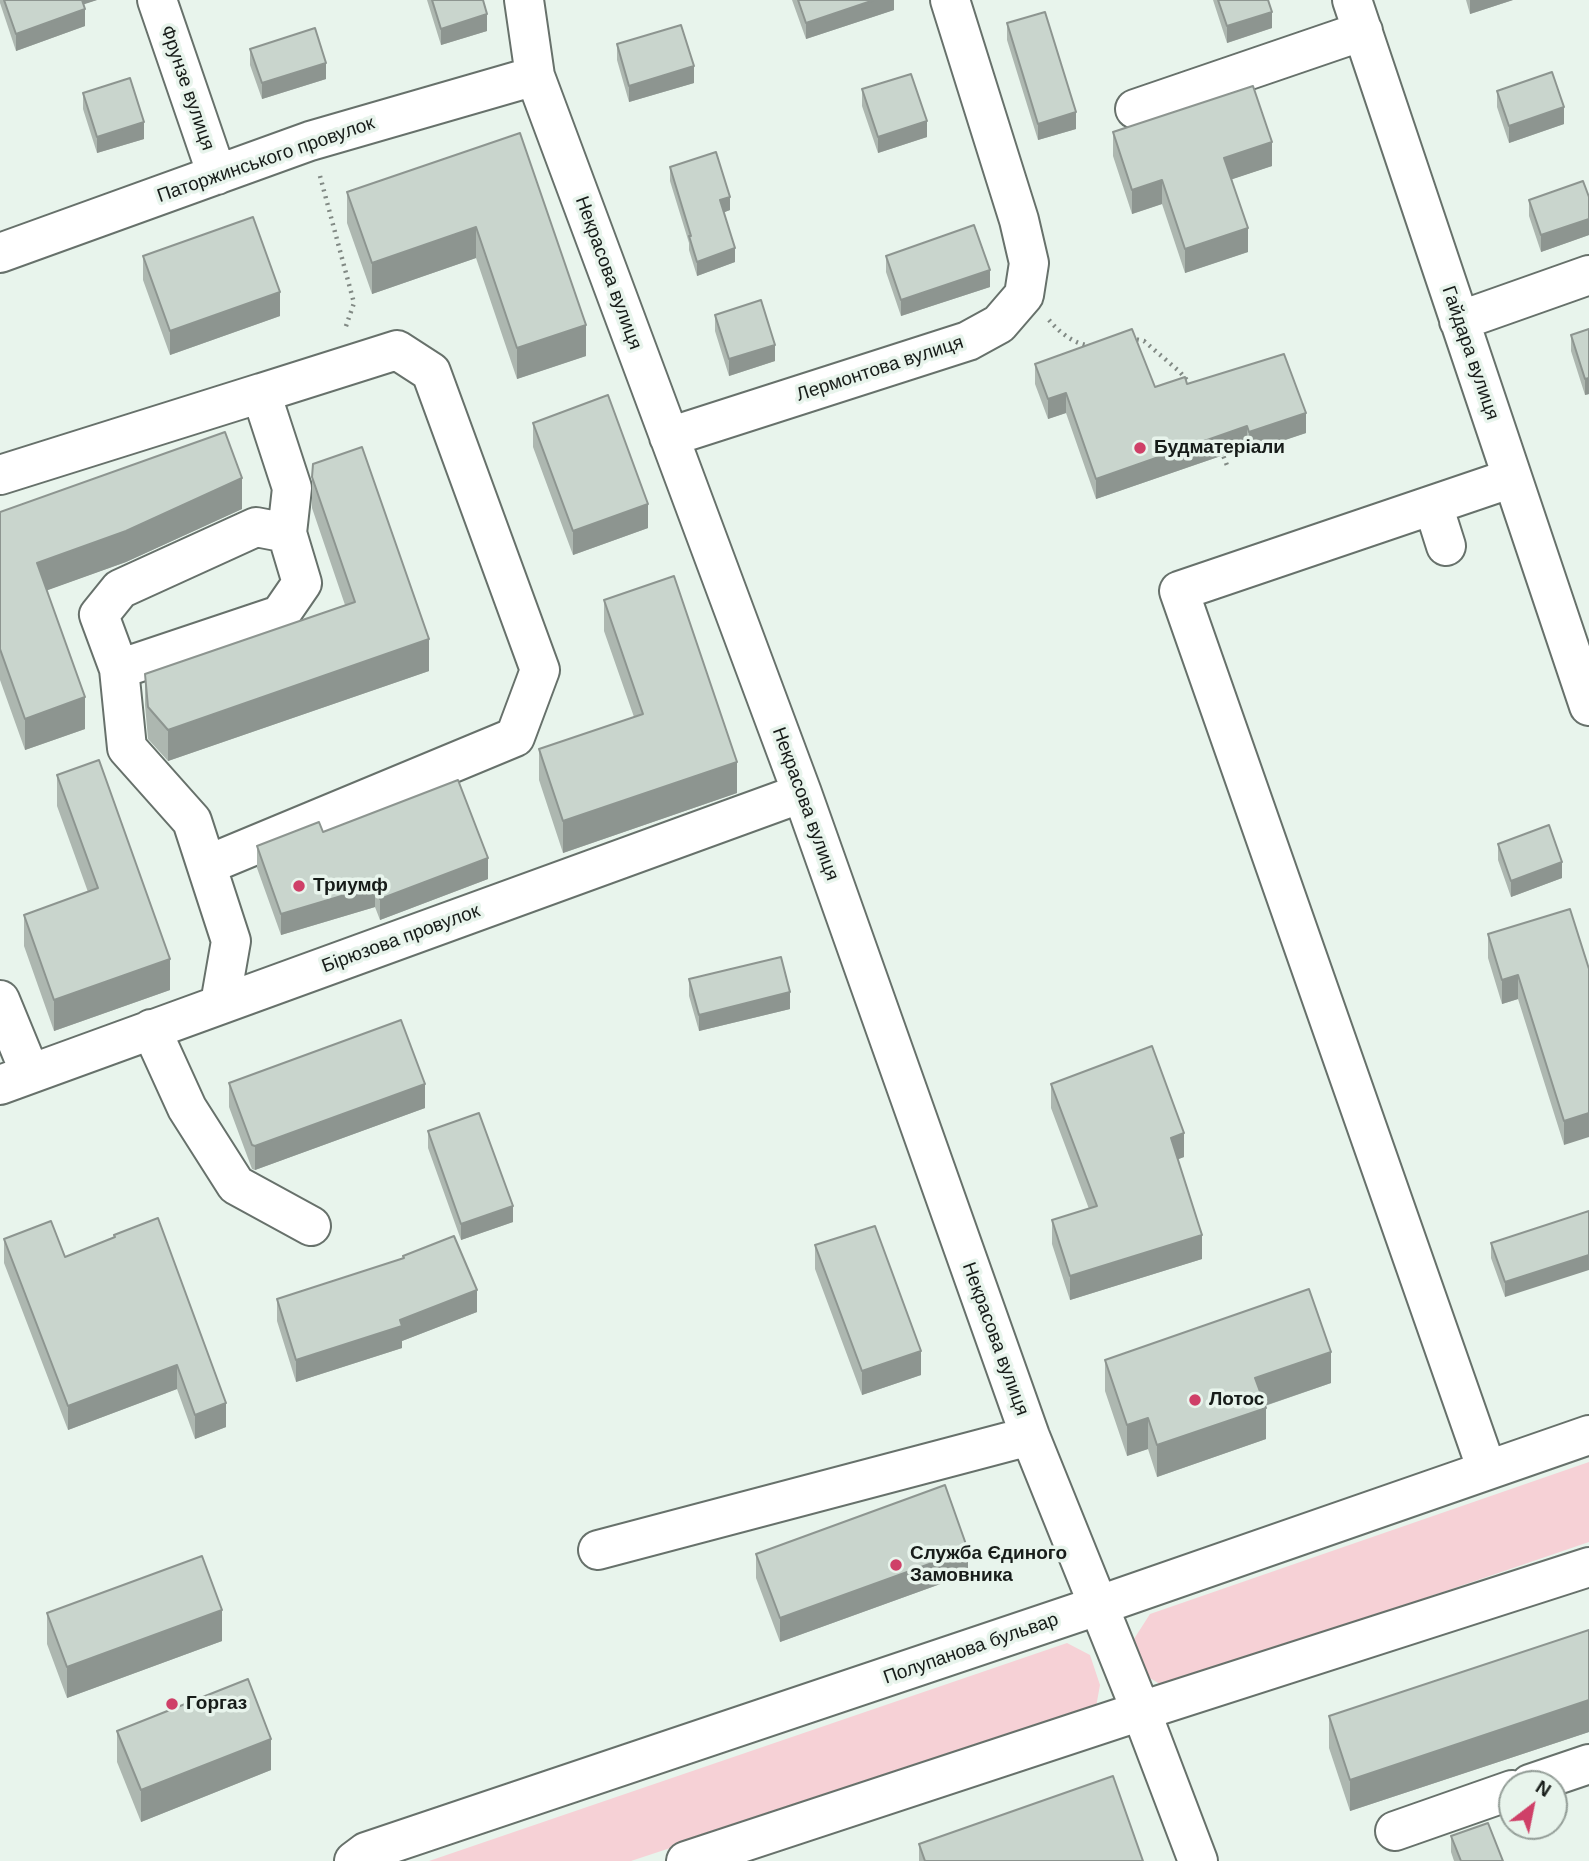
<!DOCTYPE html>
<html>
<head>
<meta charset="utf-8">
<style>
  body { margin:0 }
  #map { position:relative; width:1589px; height:1861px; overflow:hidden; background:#e8f4ec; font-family:Arial,sans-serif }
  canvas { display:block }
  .north { position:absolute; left:1498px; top:1770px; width:70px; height:70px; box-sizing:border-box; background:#e8f4ec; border:2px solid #949e98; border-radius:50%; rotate:32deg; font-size:19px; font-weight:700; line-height:28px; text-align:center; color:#171c19 }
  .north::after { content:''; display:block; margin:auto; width:24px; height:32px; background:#cf4068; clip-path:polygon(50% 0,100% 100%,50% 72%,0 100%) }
</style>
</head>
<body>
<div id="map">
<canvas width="1589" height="1861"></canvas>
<div class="north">N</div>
</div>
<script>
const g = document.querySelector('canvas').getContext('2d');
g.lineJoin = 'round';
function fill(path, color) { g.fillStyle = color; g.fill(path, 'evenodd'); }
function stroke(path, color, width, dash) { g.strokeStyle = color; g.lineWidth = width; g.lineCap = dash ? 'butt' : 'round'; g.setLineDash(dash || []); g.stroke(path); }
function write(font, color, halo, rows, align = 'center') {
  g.font = font + ' Arial,sans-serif'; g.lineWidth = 7; g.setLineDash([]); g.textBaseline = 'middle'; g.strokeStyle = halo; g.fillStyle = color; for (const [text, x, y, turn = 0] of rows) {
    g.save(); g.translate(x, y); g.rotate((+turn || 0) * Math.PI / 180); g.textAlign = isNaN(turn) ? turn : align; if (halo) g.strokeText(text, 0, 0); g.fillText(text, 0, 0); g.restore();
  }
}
const green = new Path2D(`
  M1589,1462V1542L1165,1687L1143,1674L1132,1642L1150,1614Z
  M1067,1643L1090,1655L1100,1685L1096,1707L631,1861H429Z`);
const path = new Path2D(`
  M320,176L354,303L345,329
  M1049,320C1060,333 1074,344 1091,346
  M1130,338L1144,341L1180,372L1191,385
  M1221,450L1228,468`);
const minor = new Path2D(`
  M157,0L217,175
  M524,0L535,76L802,793L1030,1436L1141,1711L1198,1861
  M1352,0L1589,706
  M1135,109L1363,31
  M0,253L310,141L535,76
  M1459,321L1589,275
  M669,437L968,341L999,324L1024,295L1029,263L1019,220L950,0
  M0,475L261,393L292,488L287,533
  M1433,505L1446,546
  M119,669L99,615L120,589L256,527L287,533L302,583L280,615L119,669L127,748L192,821L231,941L220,1004
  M207,865L515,737L540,670L431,372L397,350L261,393
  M0,1000L30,1073
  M151,1029L187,1108L236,1185L311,1226
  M0,1085L802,793
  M1487,1470L1179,591L1512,478
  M598,1550L1030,1436
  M1530,1784L1589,1764
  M1395,1831L1512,1790
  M354,1861L366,1852L1097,1606L1589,1435
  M686,1861L1141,1711L1589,1567`);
const wall = new Path2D(`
  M0,0H97L83,4L85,26L16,51L0,3Z
  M427,0H483L487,31L441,45Z
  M792,0H894V10L806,39Z
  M1213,0H1268L1272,28L1227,43Z
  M1466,0H1513L1470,14Z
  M1007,23L1076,129L1038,140L1007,40Z
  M617,44L694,83L629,102L617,60Z
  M250,49L326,79L262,99L250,65Z
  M862,89L927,137L878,153L862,106Z
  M1497,91L1564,124L1509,143L1497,107Z
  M83,93L144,139L97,153L83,109Z
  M1113,132L1272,166L1232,179L1248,252L1185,273L1162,204L1132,214L1113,156Z
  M520,133L586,356L517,379L476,258L372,294L347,223V192Z
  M670,167L730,210L724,212L735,262L697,276L689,250V243L670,181Z
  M1589,197V235L1541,252L1529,216V200Z
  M143,256L280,316L170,355L143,280Z
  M886,256L990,287L901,316L886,272Z
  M715,315L775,361L729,376L715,331Z
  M1589,329V394L1585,395L1571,351V335Z
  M1035,364L1155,387L1187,384L1306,433L1249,452L1247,447L1096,499L1066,413L1048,419L1035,384Z
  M533,423L648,528L573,555L533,447Z
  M312,477L429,671L168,761L148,739L145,705V674L345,605L312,508Z
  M242,509L126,562L47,590L85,729L25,750L0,680V512Z
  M604,600L737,793L563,853L539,780V749L634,717L604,631Z
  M57,775L170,990L54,1031L24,946V915L88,892L57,806Z
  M323,832L488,879L380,920L375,907L281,935L257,868V846Z
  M1498,844L1562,878L1511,897L1498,860Z
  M1570,909L1564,1145L1518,999L1502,1004L1488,958V934Z
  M689,979L790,1009L699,1031L689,996Z
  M229,1083L425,1108L255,1170L252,1169L229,1107Z
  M1051,1084L1184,1157L1178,1159L1202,1259L1070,1300L1052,1244V1220L1089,1209L1051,1108Z
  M428,1131L513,1222L461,1240L428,1148Z
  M1589,1211L1505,1297L1491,1258V1243Z
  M114,1235L226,1427L195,1439L177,1389L68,1430L4,1263V1239L65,1257L114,1238Z
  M815,1245L921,1375L862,1395L815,1269Z
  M403,1256L477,1312L402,1341V1348L296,1382L277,1321V1299L403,1258Z
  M1105,1360L1331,1383L1265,1406L1266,1439L1157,1477L1148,1449L1127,1456L1105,1391Z
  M756,1554L968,1574L780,1642L756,1578Z
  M47,1613L222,1641L67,1698L47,1644Z
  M1589,1630V1732L1350,1811L1329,1748V1716Z
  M117,1731L271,1770L141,1822L117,1762Z
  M1451,1836L1503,1861H1454L1451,1852Z
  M919,1844L1143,1861H919Z`);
const shadedWall = new Path2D(`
  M79,0H97L79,6Z
  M874,0H894V10L806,39V23Z
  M1470,0H1513L1470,14Z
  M85,9V26L16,51V34Z
  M1272,12V28L1227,43V26Z
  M487,14V31L441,45V29Z
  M326,63V79L262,99V83Z
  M694,66V83L629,102V86Z
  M1564,107V124L1509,143V126Z
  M1076,112V129L1038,140V124Z
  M927,121V137L878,153V137Z
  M144,122V139L97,153V137Z
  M1272,142V166L1224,182V158Z
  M1162,180V204L1132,214V190Z
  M730,197V210L720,214V200Z
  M1589,219V235L1541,252V235Z
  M476,227V258L372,294V263Z
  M1248,228V252L1185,273V249Z
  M735,248V262L697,276V262Z
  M990,270V287L901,316V300Z
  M280,292V316L170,355V331Z
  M586,325V356L517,379V348Z
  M775,345V361L729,376V359Z
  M1589,378V394L1585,395V379Z
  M1066,393V413L1048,419V399Z
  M1306,413V433L1249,452V432Z
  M1247,426V447L1096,499V479Z
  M242,478V509L126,562L37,594V563Z
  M648,504V528L573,555V531Z
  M429,639V671L168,761V730Z
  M85,697V729L25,750V719Z
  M737,762V793L563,853V821Z
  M488,858V879L380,920V899Z
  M1562,862V878L1511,897V881Z
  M375,886V907L281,935V914Z
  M170,959V990L54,1031V1000Z
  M1518,975V999L1502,1004V980Z
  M790,992V1009L699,1031V1015Z
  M425,1084V1108L255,1170V1146Z
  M1589,1113V1137L1564,1145V1121Z
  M1184,1133V1157L1171,1162V1138Z
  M513,1206V1222L461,1240V1224Z
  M1202,1235V1259L1070,1300V1276Z
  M1589,1255V1270L1505,1297V1282Z
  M477,1290V1312L402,1341V1348L296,1382V1360Z
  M921,1351V1375L862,1395V1371Z
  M1331,1352V1383L1255,1409V1378Z
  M177,1365V1389L68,1430V1406Z
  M226,1403V1427L195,1439V1415Z
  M1266,1408V1439L1157,1477V1445Z
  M1148,1418V1449L1127,1456V1425Z
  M968,1550V1574L780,1642V1618Z
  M222,1610V1641L67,1698V1667Z
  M1589,1700V1732L1350,1811V1780Z
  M271,1739V1770L141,1822V1790Z`);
const building = new Path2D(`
  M4,0H82L85,9L16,34Z
  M432,0H483L487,14L441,29Z
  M798,0H874L806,23Z
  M1218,0H1268L1272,12L1227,26Z
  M1045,12L1076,112L1038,124L1007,23Z
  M681,25L694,66L629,86L617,44Z
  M315,28L326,63L262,83L250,49Z
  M1552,72L1564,107L1509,126L1497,91Z
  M911,74L927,121L878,137L862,89Z
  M130,78L144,122L97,137L83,93Z
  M1253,86L1272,142L1224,158L1248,228L1185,249L1162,180L1132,190L1113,132Z
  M520,133L586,325L517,348L476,227L372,263L347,192Z
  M716,152L730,197L720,200L735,248L697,262L689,236H691L670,167Z
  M1583,181L1589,197V219L1541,235L1529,200Z
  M253,217L280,292L170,331L143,256Z
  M974,225L990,270L901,300L886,256Z
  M761,300L775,345L729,359L715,315Z
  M1132,329L1155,387L1185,377L1187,384L1284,354L1306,413L1249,432L1247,426L1096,479L1066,393L1048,399L1035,364Z
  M1589,329V378L1585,379L1571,335Z
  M608,395L648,504L573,531L533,423Z
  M225,432L242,478L126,531L37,563L85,697L25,719L0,649V512Z
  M362,447L429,639L168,730L148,707L145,674L355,602L312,477L313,464Z
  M674,576L737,762L563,821L539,749L643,714L604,600Z
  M99,760L170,959L54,1000L24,915L98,888L57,775Z
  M458,780L488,858L380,899L375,886L281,914L257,846L319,822L323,832Z
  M1549,825L1562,862L1511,881L1498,844Z
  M1570,909L1589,969V1113L1564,1121L1518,975L1502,980L1488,934Z
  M781,957L790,992L699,1015L689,979Z
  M401,1020L425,1084L255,1146L252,1145L229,1083Z
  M1152,1046L1184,1133L1171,1138L1202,1235L1070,1276L1052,1220L1097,1206L1051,1084Z
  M479,1113L513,1206L461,1224L428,1131Z
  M1589,1211V1255L1505,1282L1491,1243Z
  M158,1218L226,1403L195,1415L177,1365L68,1406L4,1239L51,1221L65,1257L115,1237L114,1235Z
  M875,1226L921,1351L862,1371L815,1245Z
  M454,1236L477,1290L400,1320L402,1326L296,1360L277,1299L404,1258L403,1256Z
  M1309,1289L1331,1352L1255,1378L1266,1408L1157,1445L1148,1418L1127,1425L1105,1360Z
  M945,1485L968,1550L780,1618L756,1554Z
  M202,1556L222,1610L67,1667L47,1613Z
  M1589,1630V1700L1350,1780L1329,1716Z
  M248,1679L271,1739L141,1790L117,1731Z
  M1113,1776L1143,1861H925L919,1844Z
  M1488,1823L1503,1861H1461L1451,1836Z`);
const markers = [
  [1140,448,7,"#cf4068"],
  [299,886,7,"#cf4068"],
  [1195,1400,7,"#cf4068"],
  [896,1565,7,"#cf4068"],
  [172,1704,7,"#cf4068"]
];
const streetNames = [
  ["Фрунзе вулиця",187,88,71],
  ["Паторжинського провулок",266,160,-19],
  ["Некрасова вулиця",608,273,70],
  ["Гайдара вулиця",1470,353,71],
  ["Лермонтова вулиця",880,369,-18],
  ["Некрасова вулиця",805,804,70],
  ["Бірюзова провулок",401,939,-20],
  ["Некрасова вулиця",995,1339,70],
  ["Полупанова бульвар",971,1649,-19]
];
const poiNames = [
  ["Будматеріали",1154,448],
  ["Триумф",313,886],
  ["Лотос",1209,1400],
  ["Служба Єдиного",910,1554],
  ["Замовника",910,1576],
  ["Горгаз",186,1704]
];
fill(green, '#f6d1d6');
stroke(minor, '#67716b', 42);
stroke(path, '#818984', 4.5, [2, 5]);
stroke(minor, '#fff', 38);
fill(wall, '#adb7b0');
fill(shadedWall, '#8d9590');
fill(building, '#c9d5cd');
stroke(building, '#8d9590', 2);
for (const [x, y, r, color] of markers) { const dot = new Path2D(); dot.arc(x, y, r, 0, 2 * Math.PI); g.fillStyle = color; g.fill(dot); stroke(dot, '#e8f4ec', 2.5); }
write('19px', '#171c19', '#e8f4ec', streetNames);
write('bold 19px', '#171c19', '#e8f4ec', poiNames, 'left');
</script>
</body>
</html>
